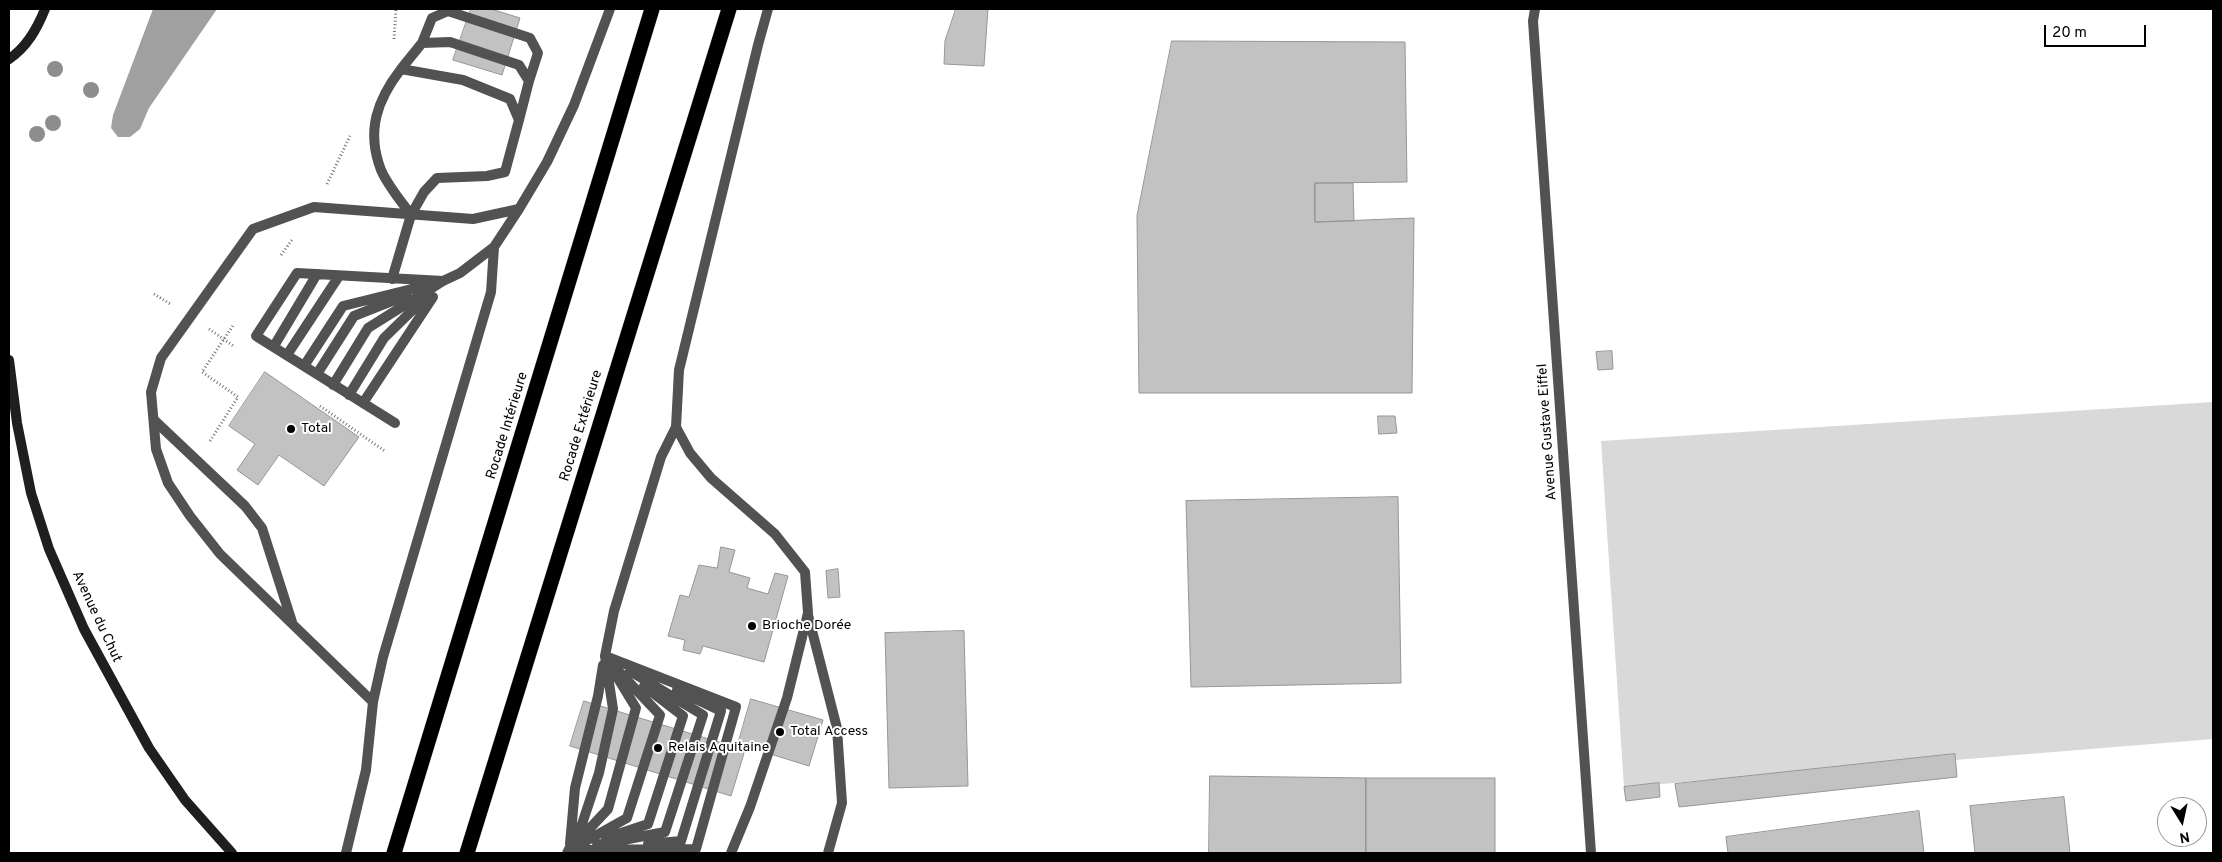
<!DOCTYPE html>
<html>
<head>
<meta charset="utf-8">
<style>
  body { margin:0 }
  #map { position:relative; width:2222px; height:862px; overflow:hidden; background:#fff; font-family:Overpass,sans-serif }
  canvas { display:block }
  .frame { position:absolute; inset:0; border:10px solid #000; pointer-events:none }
  .north { position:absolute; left:2157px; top:797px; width:50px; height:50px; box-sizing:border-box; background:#fff; border:1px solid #999; border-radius:50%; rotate:170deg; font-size:14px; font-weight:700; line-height:20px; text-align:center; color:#000 }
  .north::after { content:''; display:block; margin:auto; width:18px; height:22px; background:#000; clip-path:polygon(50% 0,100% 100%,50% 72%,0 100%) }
  .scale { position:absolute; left:2044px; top:25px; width:102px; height:22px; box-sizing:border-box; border:2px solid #000; border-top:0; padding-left:6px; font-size:15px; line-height:18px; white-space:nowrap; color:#000; -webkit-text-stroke:4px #fff; paint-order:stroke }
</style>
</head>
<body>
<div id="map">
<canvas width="2222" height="862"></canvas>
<div class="frame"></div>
<div class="north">N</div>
<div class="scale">20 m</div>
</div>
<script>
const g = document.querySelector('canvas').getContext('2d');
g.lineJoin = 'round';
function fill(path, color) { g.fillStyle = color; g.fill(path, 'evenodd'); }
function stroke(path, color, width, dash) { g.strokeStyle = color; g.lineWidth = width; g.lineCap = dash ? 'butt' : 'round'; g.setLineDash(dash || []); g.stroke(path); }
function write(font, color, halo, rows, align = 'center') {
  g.font = font + ' Overpass,sans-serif'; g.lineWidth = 4; g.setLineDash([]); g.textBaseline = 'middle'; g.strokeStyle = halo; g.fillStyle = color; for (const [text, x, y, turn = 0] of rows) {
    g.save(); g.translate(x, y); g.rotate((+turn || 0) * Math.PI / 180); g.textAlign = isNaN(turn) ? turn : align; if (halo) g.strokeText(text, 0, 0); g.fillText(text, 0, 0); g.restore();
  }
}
const green = new Path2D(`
  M2213,402V739L1624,787L1601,441Z`);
const water = new Path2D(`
  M153,9H217L149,108L140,129L130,137H118L111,128L113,115Z`);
const building = new Path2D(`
  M471,9H491L520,18L502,75L453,60Z
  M956,9H988L984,66L944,64L945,41Z
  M1172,41L1405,42L1407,182L1315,183V222L1414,218L1412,393H1139L1137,216Z
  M1315,183H1353L1354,221L1315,222Z
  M1612,351L1613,369L1598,370L1596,352Z
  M265,372L359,437L324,486L279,455L258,485L237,470L255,444L229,426Z
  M1378,416H1395L1397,433L1379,434Z
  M1398,497L1401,683L1191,687L1186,501Z
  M721,547L735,550L729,572L750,578L747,588L768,594L775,573L788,576L764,662L703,646L700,654L683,650L685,640L668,636L680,595L689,597L699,565L717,568Z
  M838,569L840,597L828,598L826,571Z
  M964,631L968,786L889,788L885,633Z
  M751,699L823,720L809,766L738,744Z
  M584,701L745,750L731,796L570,746Z
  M1955,754L1957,777L1679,807L1675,784Z
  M1210,776L1366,778V853H1209Z
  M1366,778H1495V853H1366Z
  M1659,783L1660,797L1626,801L1624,787Z
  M2064,797L2070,853H1975L1970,806Z
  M1919,811L1924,853H1728L1726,837Z`);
const path = new Path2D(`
  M394,39L396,9
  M327,184L350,136
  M281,255L292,240
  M154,294L172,305
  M209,329L235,347
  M320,406L386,452
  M210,441L238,397L202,372L234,324`);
const lane = new Path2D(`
  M422,43L432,18L448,11L530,38L538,53L529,81
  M401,69L422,43L450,42L519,65L529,81L519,120
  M392,279L411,215L424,192L437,178L487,176L505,172L519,120L510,99L463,80L401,69C377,100 366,131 381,170C388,186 401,201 411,215
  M274,346L317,274
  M287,355L339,276
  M304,366L343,306L432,284
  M317,374L354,316L407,295
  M333,385L368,328L443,281L460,273L494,247L519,209L547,162L574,105L610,9
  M349,395L384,338L427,296
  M363,403L433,297
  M154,420L245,506L262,528L292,622
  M395,423L256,336L297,273L443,281
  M808,615L837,728L842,803L828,853
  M373,702L220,554L190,516L168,483L156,449L151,392L161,358L253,229L314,207L473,219L519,209
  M606,838L648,824L683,716L644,686
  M577,842L608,809L636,708L614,672
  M570,844L575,788L598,696L603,665
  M648,844L681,841L721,711L677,690
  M597,845L665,832L703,715L630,671
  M569,850L696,849L736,707L605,656
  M570,850L627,818L660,715L607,659
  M346,853L366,770L373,702L383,657L491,292L494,247
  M567,853L582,824L599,773L613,709L605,656L614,611L661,457L676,427
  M731,853L750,807L787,698L808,613L805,572L775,534L711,478L690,453L676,427L679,370L758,45L768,9`);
const street = new Path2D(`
  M1535,9L1533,21L1591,853`);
const secondary = new Path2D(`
  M9,59C27,47 37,29 45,9
  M9,360L17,423L31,493L49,549L84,629L149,748L185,800L232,853`);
const highway = new Path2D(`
  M394,853L652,9
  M467,853L729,9`);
const trees = [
  [55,69],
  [91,90],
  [53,123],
  [37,134]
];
const markers = [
  [291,429,5,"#000"],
  [752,626,5,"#000"],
  [780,732,5,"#000"],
  [658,748,5,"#000"]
];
const streetNames = [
  ["Rocade Intérieure",508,426,-73],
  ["Rocade Extérieure",582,426,-73],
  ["Avenue Gustave Eiffel",1548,432,-94],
  ["Avenue du Chut",96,617,65]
];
const poiNames = [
  ["Total",301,429],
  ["Brioche Dorée",762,626],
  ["Total Access",790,732],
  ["Relais Aquitaine",668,748]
];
fill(green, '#d9d9d9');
fill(water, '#a0a0a0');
fill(building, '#c2c2c2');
stroke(building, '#969696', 1);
stroke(highway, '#dbdbdb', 16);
stroke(path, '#747474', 3, [1, 2.5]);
stroke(lane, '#525252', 10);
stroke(street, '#525252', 10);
stroke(secondary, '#1f1f1f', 10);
stroke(highway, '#000', 15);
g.fillStyle = '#8d8d8d';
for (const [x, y] of trees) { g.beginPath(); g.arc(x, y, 8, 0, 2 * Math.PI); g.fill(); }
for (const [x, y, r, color] of markers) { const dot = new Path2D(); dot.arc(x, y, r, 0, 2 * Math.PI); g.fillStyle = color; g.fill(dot); stroke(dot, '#fff', 2); }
write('14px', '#000', '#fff', streetNames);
write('14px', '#000', '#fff', poiNames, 'left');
</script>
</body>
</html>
